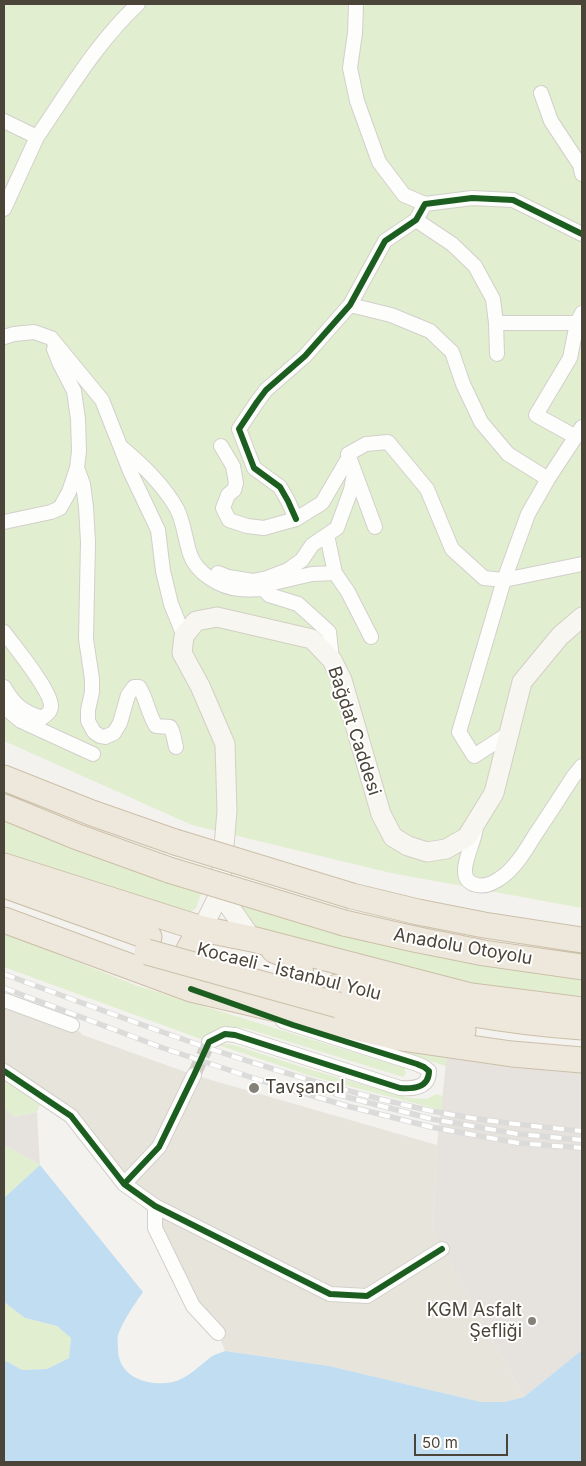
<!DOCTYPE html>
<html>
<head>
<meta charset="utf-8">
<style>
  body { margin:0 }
  #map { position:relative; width:586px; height:1466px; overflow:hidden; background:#f4f2ee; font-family:Inter,sans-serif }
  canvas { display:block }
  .frame { position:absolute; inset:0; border:5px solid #4b4439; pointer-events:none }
  .scale { position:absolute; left:414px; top:1434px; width:94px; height:22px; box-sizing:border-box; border:2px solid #4b4439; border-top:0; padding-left:6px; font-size:15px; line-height:18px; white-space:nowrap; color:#4b4439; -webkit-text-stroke:4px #fff; paint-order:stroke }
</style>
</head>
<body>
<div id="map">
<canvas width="586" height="1466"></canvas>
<div class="frame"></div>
<div class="scale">50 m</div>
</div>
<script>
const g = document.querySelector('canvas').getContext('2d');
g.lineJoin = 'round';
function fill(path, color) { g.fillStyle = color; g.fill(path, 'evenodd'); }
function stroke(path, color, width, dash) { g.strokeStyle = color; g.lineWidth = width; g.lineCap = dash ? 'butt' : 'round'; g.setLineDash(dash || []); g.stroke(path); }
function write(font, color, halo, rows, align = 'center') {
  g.font = font + ' Inter,sans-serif'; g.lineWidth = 4; g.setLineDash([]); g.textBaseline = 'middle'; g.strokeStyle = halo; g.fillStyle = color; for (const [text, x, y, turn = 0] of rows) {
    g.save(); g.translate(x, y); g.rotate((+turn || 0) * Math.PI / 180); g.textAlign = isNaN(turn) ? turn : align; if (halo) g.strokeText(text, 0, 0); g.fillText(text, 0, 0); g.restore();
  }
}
const residential = new Path2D(`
  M4,1000L72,1025L83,1035L194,1075L437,1145L433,1232L524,1397L504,1402H481L329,1366L225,1351L218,1333L193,1306L155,1228V1206L124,1184L71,1116L4,1073Z`);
const industrial = new Path2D(`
  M447,1054L582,1067V1350L524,1397L433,1232L437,1145Z`);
const green = new Path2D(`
  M4,4H582V908L391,873L192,825L4,741Z
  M4,820L202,891L196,908L188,914L4,861Z
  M230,902L354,937L582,977V996L463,986L254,931Z
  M4,933L138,986L404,1068L406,1073L403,1077L248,1029L226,1026L209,1042L234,1045L302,1067L409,1098L427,1099L436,1094L443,1096L441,1110L314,1077L209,1042L4,967Z
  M330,1031L447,1054L446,1066Z
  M4,1074L42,1100L37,1112L15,1117L4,1108Z
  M4,1145L40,1165L4,1198Z
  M4,1302L25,1318L57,1326L71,1338L69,1358L47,1369L22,1370L4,1360Z`);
const parking = new Path2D(`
  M4,1108L15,1117L37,1112L40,1165L4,1145Z`);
const water = new Path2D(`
  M40,1165L143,1292C134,1305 124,1319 118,1335C117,1340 118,1345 118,1350C119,1378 149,1387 173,1382C188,1378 199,1366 211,1357C215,1354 221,1353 225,1351L329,1366L481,1402H504L524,1397L582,1350V1462H4V1360L22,1370L47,1369L69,1358L71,1338L57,1326L25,1318L4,1302V1198Z`);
const streetTunnel = new Path2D(`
  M194,1075L209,1042`);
const street = new Path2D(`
  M356,4L355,33L350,68L357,101L379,162L404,195L425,204
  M541,93L551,121L580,165L582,174
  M4,121L37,137C68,92 97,42 138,4
  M4,209L37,137
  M416,220L452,244L475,266L493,299L496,323L497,354
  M350,305L391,315L430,331L452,352L463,384L481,422L508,454L548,479
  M496,323H577
  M4,337L14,334L34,332L51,338L102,400L130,471L158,530L163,571L171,604L184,636
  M576,437L536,415L570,358L577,323L582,313
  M221,446L233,466L236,483L234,490L228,495L223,508L229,520L247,526L264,528L296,519L322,503L349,457
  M121,447C143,465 163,484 177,509C184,523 185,539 190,554C196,573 221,588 240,589C248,590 256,589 264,589
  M77,468L83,484L86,507L88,542L86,639L92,679V692L88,710V721L94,732L100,736L105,737L114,733L120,723L128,695L134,687H139C147,699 148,714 156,726L170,727C174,733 174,740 176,747
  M296,519L288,501L280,487L254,468L239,429L257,402L266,390L305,356L350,305L385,241L416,220L425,204L472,198L513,200L582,234
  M4,522L51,512L60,508L69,492L77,468L79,451L78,419L74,391L59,362L54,349
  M375,527L348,454L366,444L388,442L427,489L452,549L484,578L504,580L582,564
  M327,535L335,573
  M218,573L228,577L253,581L267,578L288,570L302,560L312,545L337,528L351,490L354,474
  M4,632C14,646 51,690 51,706C51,712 47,714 42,718C23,712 14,705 4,687
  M332,660L329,632L298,604L269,595L264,589L269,584L312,574L335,573L348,592L371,637
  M4,707L21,721L93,754
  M508,734L474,756L459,732L504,580L528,514L548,479L582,427
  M476,828C475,833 474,838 472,843C468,856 456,881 477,885C485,887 493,883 499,879C514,870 526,850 535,835C548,816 560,797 573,777L582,766
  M4,1000L72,1025
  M209,1042L225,1034L235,1035L400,1088C413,1089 429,1088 429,1071L424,1067L417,1064L283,1021
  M4,1071L71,1116L124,1184L155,1206L330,1294L367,1296L442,1249
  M124,1184L159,1147L194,1075
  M155,1206V1228L193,1306L218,1333`);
const secondary = new Path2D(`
  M220,893L227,811L225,744L200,686L182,653L184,636L196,621L217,617L312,639L332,660L342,680L381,814L393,837L408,846L427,852L446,849L467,837L494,793L522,682L560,636L582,617
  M202,929L220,893L252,939`);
const highway = new Path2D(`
  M4,778L92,813L175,842
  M4,807L75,836L169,870
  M4,866L202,929L252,939L471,996L582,1010
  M4,885L149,937
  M352,896L418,912L484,925L582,940
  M4,920L191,989L401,1038L512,1054L582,1060
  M344,923L414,939L484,953L582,967
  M274,950C281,953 290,956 295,961C308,973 296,1000 289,1013
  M187,983C178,964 191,944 202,929
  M337,987C418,1004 499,1022 582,1027
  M338,1005L463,1031`);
const rail = new Path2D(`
  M4,974C144,1026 285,1080 432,1111C482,1121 532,1126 582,1131
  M4,988L163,1048L256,1079L347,1106L431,1127L518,1143L582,1148
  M335,1094L432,1119L518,1134L582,1140`);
const highwayBridge = new Path2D(`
  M175,842L352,896
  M169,870L344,923
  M147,952L338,1005`);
const cycleway = new Path2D(`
  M296,519L288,501L280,487L254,468L239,429L257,402L266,390L305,356L350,305L385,241L416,220L425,204L472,198L513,200L582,234
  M4,1071L71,1116L124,1184L155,1206L330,1294L367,1296L442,1249
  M124,1184L159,1147L194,1075L209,1042L225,1034L235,1035L400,1088C413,1089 429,1088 429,1071L424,1067L417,1064L293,1025L191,989`);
const markers = [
  [254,1088,6,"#868178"],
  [532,1321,5,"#868178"]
];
const streetNames = [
  ["Bağdat Caddesi",354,731,72],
  ["Anadolu Otoyolu",463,947,10],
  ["Kocaeli - İstanbul Yolu",289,972,14]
];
const poiNames = [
  ["Tavşancıl",265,1088],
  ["KGM Asfalt",522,1311,"right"],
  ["Şefliği",522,1332,"right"]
];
fill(residential, '#e7e4dc');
fill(industrial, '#e6e2de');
fill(green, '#e1eecf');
fill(parking, '#e6e3df');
fill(water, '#c0ddf1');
stroke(streetTunnel, '#d2cfca', 14, [14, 7]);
stroke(street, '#d2d0cb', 16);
stroke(secondary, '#d3cfc5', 21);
stroke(highway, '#ccbfa9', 27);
stroke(street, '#fdfdfc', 14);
stroke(secondary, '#f7f6f1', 19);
stroke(highway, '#ede8db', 25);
stroke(rail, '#dbdbda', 5.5);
stroke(rail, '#fff', 4, [11]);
stroke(highwayBridge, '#ccbfa9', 27, []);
stroke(highwayBridge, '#ede8db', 25);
stroke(cycleway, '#1b5e20', 6);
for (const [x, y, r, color] of markers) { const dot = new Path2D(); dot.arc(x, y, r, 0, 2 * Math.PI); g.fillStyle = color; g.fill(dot); stroke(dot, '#fff', 2); }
write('18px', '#4b4439', '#fff', streetNames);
write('18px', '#4b4439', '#fff', poiNames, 'left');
</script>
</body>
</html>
